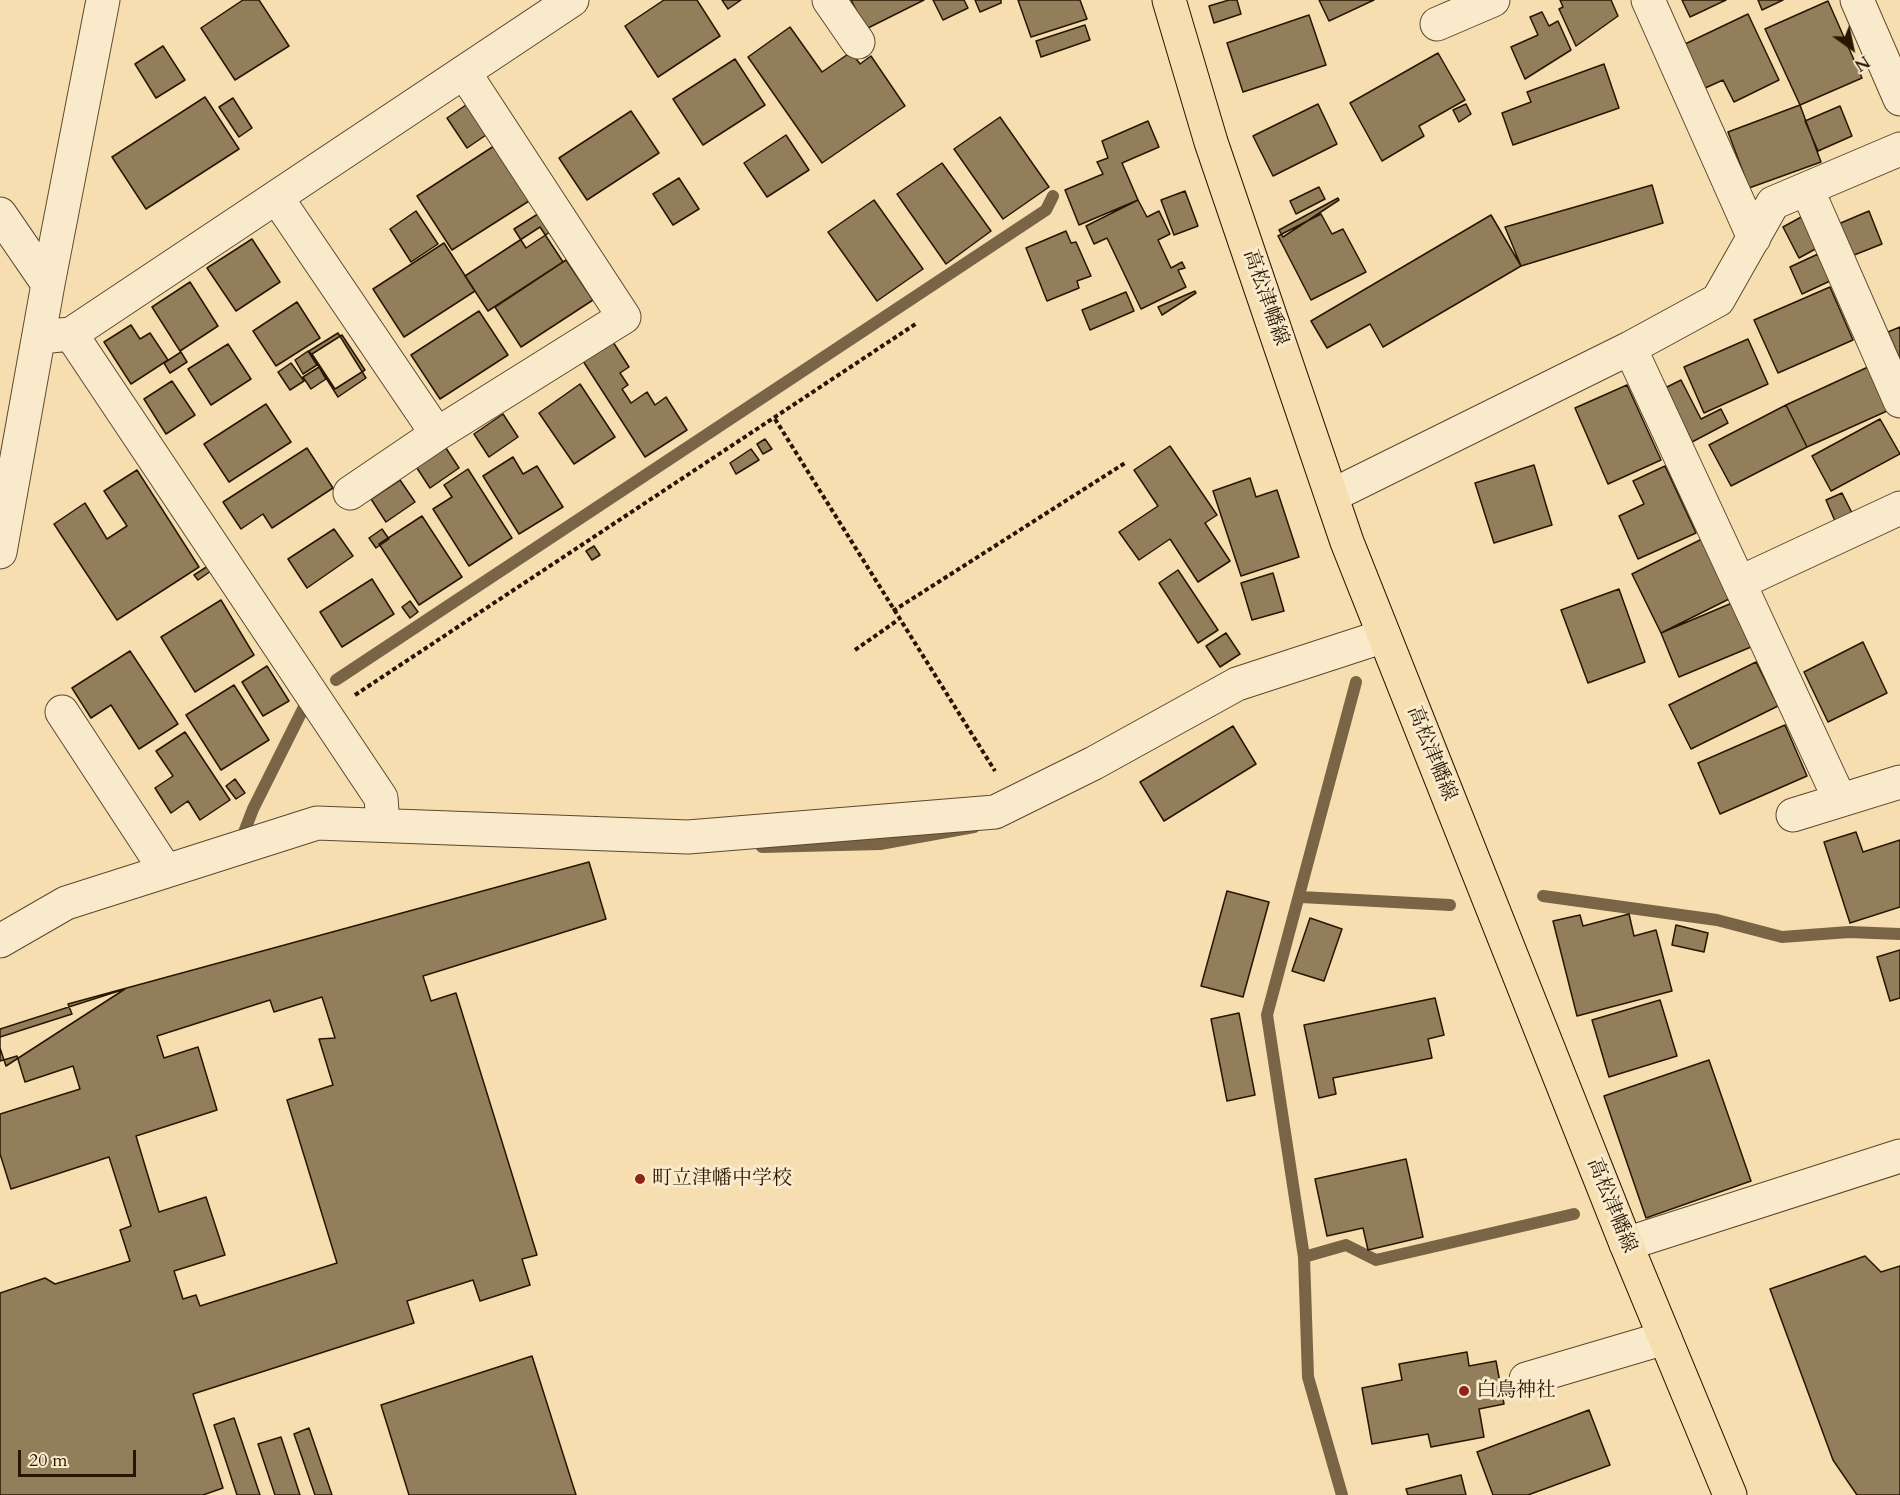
<!DOCTYPE html>
<html>
<head>
<meta charset="utf-8">
<style>
  body { margin:0 }
  #map { position:relative; width:1900px; height:1495px; overflow:hidden; background:#f6deb0; font-family:Cardo,serif }
  canvas { display:block }
  .north { position:absolute; left:1822px; top:18px; width:60px; height:60px; -webkit-text-stroke:4px #f9eacc; paint-order:stroke; rotate:147deg; font-size:16px; font-weight:700; line-height:24px; text-align:center; color:#271601 }
  .north::after { content:''; display:block; margin:auto; width:21px; height:27px; background:#271601; clip-path:polygon(50% 0,100% 100%,50% 72%,0 100%) }
  .scale { position:absolute; left:18px; top:1450px; width:118px; height:27px; box-sizing:border-box; border:3px solid #271601; border-top:0; padding-left:8px; font-size:18px; line-height:21px; white-space:nowrap; color:#271601; -webkit-text-stroke:4px #f9eacc; paint-order:stroke }
</style>
</head>
<body>
<div id="map">
<canvas width="1900" height="1495"></canvas>
<div class="north">N</div>
<div class="scale">20 m</div>
</div>
<script>
const g = document.querySelector('canvas').getContext('2d');
g.lineJoin = 'round';
function stroke(path, color, width, dash) { g.strokeStyle = color; g.lineWidth = width; g.lineCap = dash ? 'butt' : 'round'; g.setLineDash(dash || []); g.stroke(path); }
function fill(path, color) { g.fillStyle = color; g.fill(path, 'evenodd'); }
function write(font, color, halo, rows, align = 'center') {
  g.font = font + ' Cardo,"Noto Serif JP",serif'; g.lineWidth = 6; g.setLineDash([]); g.textBaseline = 'middle'; g.strokeStyle = halo; g.fillStyle = color; for (const [text, x, y, turn = 0] of rows) {
    g.save(); g.translate(x, y); g.rotate((+turn || 0) * Math.PI / 180); g.textAlign = isNaN(turn) ? turn : align; if (halo) g.strokeText(text, 0, 0); g.fillText(text, 0, 0); g.restore();
  }
}
const stream = new Path2D(`
  M336,680L1046,210L1053,196
  M243,835L253,809L305,705
  M762,847L880,844L974,827
  M1543,896L1717,920L1782,937L1849,932L1900,934
  M1301,897L1450,905
  M1304,1257L1267,1015L1356,682
  M1342,1495L1308,1377L1304,1257L1346,1245L1376,1260L1574,1214`);
const building = new Path2D(`
  M243,0H259L289,46L235,80L201,28Z
  M664,0H697L720,36L658,77L625,26Z
  M722,0H741L728,9Z
  M851,0H924L866,29Z
  M933,0H964L968,8L943,20Z
  M975,0H1001V3L980,12Z
  M1018,0H1080L1087,19L1031,37Z
  M1229,0H1237L1241,14L1214,23L1209,6Z
  M1319,0H1374L1329,21Z
  M1560,0H1611L1618,16L1576,46L1559,9L1563,7Z
  M1682,0H1726L1690,17Z
  M1758,0H1783L1762,10Z
  M1828,1L1862,78L1800,105L1765,29Z
  M1542,12L1549,26L1558,21L1571,50L1525,79L1511,47L1538,35L1530,17Z
  M1748,14L1779,80L1734,102L1723,80L1703,89L1683,45Z
  M1309,15L1326,65L1243,92L1227,43Z
  M1085,25L1090,40L1041,57L1036,41Z
  M790,27L822,72L851,52L860,64L871,56L905,106L822,163L748,57Z
  M163,46L185,80L156,98L135,64Z
  M1438,53L1465,100L1419,126L1424,136L1382,161L1350,103Z
  M735,59L765,105L703,145L673,99Z
  M1604,64L1619,108L1513,145L1502,113L1531,102L1527,92Z
  M205,97L239,149L146,209L112,157Z
  M233,98L252,128L239,137L219,107Z
  M469,103L489,133L467,148L447,118Z
  M1318,104L1337,144L1273,176L1253,136Z
  M1466,104L1471,114L1459,122L1453,110Z
  M1800,105L1821,162L1749,188L1728,132Z
  M1840,106L1852,136L1818,151L1805,121Z
  M631,111L659,153L587,200L559,158Z
  M1000,117L1049,187L1003,219L954,149Z
  M1148,121L1159,147L1122,163L1138,200L1079,225L1065,190L1103,174L1097,162L1108,158L1102,141Z
  M786,135L809,170L767,197L744,163Z
  M494,146L529,201L452,250L417,196Z
  M942,163L991,231L946,264L897,194Z
  M679,178L699,209L673,225L653,194Z
  M1652,185L1663,223L1521,266L1505,227Z
  M1319,187L1325,199L1296,214L1290,201Z
  M1185,191L1198,226L1174,235L1161,200Z
  M1338,198L1339,200L1283,237L1279,230Z
  M874,200L923,269L877,301L828,232Z
  M1138,200L1147,217L1159,211L1170,234L1158,240L1171,268L1182,262L1185,268L1178,270L1186,287L1141,309L1107,238L1094,244L1086,226Z
  M416,211L438,244L411,262L390,229Z
  M1869,211L1882,244L1849,257L1836,225Z
  M541,212L553,230L526,248L514,229Z
  M1321,214L1332,234L1343,229L1366,272L1311,300L1278,236Z
  M1491,215L1521,266L1383,347L1370,324L1327,348L1311,321Z
  M1803,216L1819,247L1799,258L1783,227Z
  M540,227L563,262L488,311L465,276Z
  M1066,231L1071,243L1076,242L1091,276L1077,281L1079,288L1047,301L1026,248Z
  M252,239L280,282L236,311L207,268Z
  M444,243L475,291L404,337L373,289Z
  M1818,254L1830,281L1802,294L1790,267Z
  M566,260L593,300L521,347L495,307Z
  M190,282L218,326L180,351L152,307Z
  M1830,287L1853,340L1778,373L1754,320Z
  M1195,291L1196,293L1162,315L1158,307Z
  M1126,292L1134,311L1090,330L1082,310Z
  M297,302L320,338L276,366L253,331Z
  M479,311L508,355L440,399L411,355Z
  M131,325L140,339L150,333L168,360L131,384L104,342Z
  M1900,327V360L1888,332Z
  M338,333L366,378L338,397L309,351Z
  M342,335L365,370L335,389L312,354Z
  M1748,339L1768,384L1704,413L1684,367Z
  M613,342L629,367L620,373L628,385L622,389L631,403L647,392L655,405L666,397L687,430L645,457L583,361Z
  M228,344L251,379L211,405L188,369Z
  M308,351L317,365L303,374L295,360Z
  M181,352L187,362L170,373L164,363Z
  M291,363L304,381L290,390L278,372Z
  M319,367L326,379L311,389L303,377Z
  M1868,367L1887,411L1807,447L1786,405Z
  M1681,380L1701,419L1721,409L1728,423L1692,442L1665,388Z
  M172,381L195,415L166,434L144,399Z
  M580,384L615,437L574,464L539,413Z
  M1627,385L1661,460L1608,484L1575,408Z
  M266,404L291,442L229,482L204,444Z
  M1786,405L1807,447L1731,486L1709,445Z
  M503,414L518,437L489,457L474,434Z
  M1880,419L1900,454L1831,491L1812,456Z
  M765,439L772,449L763,454L757,444Z
  M444,445L459,468L430,488L415,465Z
  M1170,446L1217,515L1205,523L1230,561L1198,582L1170,539L1139,560L1119,532L1158,506L1134,470Z
  M307,448L333,488L272,528L263,514L241,529L223,502Z
  M751,449L759,460L736,474L730,463Z
  M513,457L523,474L537,466L563,507L519,534L483,476Z
  M1534,465L1552,525L1494,543L1475,483Z
  M1665,466L1696,533L1638,559L1619,516L1644,504L1633,481Z
  M468,469L512,538L469,566L433,509L452,497L444,485Z
  M137,470L199,567L117,620L54,524L85,503L107,539L127,526L104,491Z
  M1250,478L1256,497L1277,490L1299,557L1241,576L1213,491Z
  M400,480L415,502L386,522L371,499Z
  M1842,493L1852,513L1835,521L1826,500Z
  M422,516L462,577L419,605L379,544Z
  M334,529L353,556L307,588L288,559Z
  M382,529L389,539L376,548L369,538Z
  M1702,539L1731,598L1661,633L1632,574Z
  M594,546L600,555L592,560L586,551Z
  M208,566L211,571L198,580L194,575Z
  M1178,570L1218,630L1198,643L1159,583Z
  M1273,573L1284,611L1252,620L1241,583Z
  M372,579L394,614L342,647L320,612Z
  M1619,589L1645,662L1588,683L1561,610Z
  M221,600L254,655L195,692L161,637Z
  M410,601L418,612L410,618L402,607Z
  M1732,603L1751,647L1679,677L1661,633Z
  M1226,633L1240,654L1220,667L1206,646Z
  M1863,642L1887,693L1828,722L1804,672Z
  M130,651L178,724L139,749L111,705L91,718L72,688Z
  M1756,662L1778,706L1691,749L1669,705Z
  M267,666L289,701L263,716L242,682Z
  M234,685L269,740L221,770L186,715Z
  M1785,725L1807,776L1720,814L1698,763Z
  M1233,726L1256,764L1164,821L1140,782Z
  M185,732L230,800L200,820L188,801L171,813L155,788L173,776L156,751Z
  M235,779L245,793L236,799L226,786Z
  M1856,832L1863,852L1900,840V907L1850,923L1824,842Z
  M589,862L606,919L423,976L431,1001L456,993L537,1255L522,1259L530,1285L480,1301L473,1280L407,1301L414,1323L193,1394L223,1488L203,1495H0V1293L45,1278L55,1284L130,1261L120,1230L131,1226L109,1157L11,1189L0,1154V1114L80,1089L73,1066L25,1082L17,1056L0,1061V1037L72,1014L68,1004ZM322,997L335,1038L319,1039L333,1085L287,1100L337,1263L200,1306L196,1295L183,1299L174,1271L225,1255L206,1197L159,1212L136,1136L217,1110L198,1047L164,1058L157,1036L270,1000L274,1012Z
  M1227,891L1269,902L1243,997L1201,986Z
  M1629,914L1634,936L1656,930L1672,991L1577,1016L1553,921L1580,915L1583,926Z
  M1310,918L1342,929L1324,981L1292,971Z
  M1676,925L1708,933L1704,952L1672,945Z
  M1900,950V998L1890,1001L1877,957Z
  M125,989L6,1066L0,1048V1029Z
  M1435,998L1444,1035L1428,1039L1432,1058L1333,1078L1336,1094L1319,1098L1304,1025Z
  M1660,1000L1677,1056L1609,1077L1592,1020Z
  M1239,1013L1255,1095L1227,1101L1211,1019Z
  M1709,1060L1751,1181L1646,1218L1604,1096Z
  M1406,1159L1423,1237L1368,1250L1363,1228L1327,1236L1315,1179Z
  M1865,1256L1881,1272L1900,1266V1495H1857L1833,1460L1770,1289Z
  M1467,1352L1469,1366L1496,1361L1504,1404L1479,1409L1484,1437L1431,1447L1428,1434L1372,1444L1362,1388L1402,1380L1399,1364Z
  M532,1356L576,1495H409L381,1405Z
  M1589,1410L1610,1465L1528,1495H1493L1477,1452Z
  M234,1418L260,1495H237L214,1425Z
  M309,1428L332,1495H315L294,1434Z
  M281,1437L300,1495H275L258,1444Z
  M1461,1475L1466,1495H1408L1406,1489Z`);
const path = new Path2D(`
  M775,419L995,771
  M893,611L1125,463
  M855,650L898,620
  M355,695L917,323`);
const minor = new Path2D(`
  M829,0L858,42
  M1648,0L1754,238
  M1857,0L1900,99
  M1437,24L1493,0
  M1807,189L1900,401
  M277,198L437,434
  M0,214L48,284
  M71,334L381,798L383,825
  M40,337L71,334L572,0
  M1630,348L1840,800
  M350,493L437,434L624,317L464,72
  M1333,495L1630,348L1718,300L1773,203L1900,149
  M0,552L48,284L103,0
  M1739,583L1900,508
  M62,712L166,871
  M1793,815L1900,782
  M0,941L66,903L317,823L688,837L995,812L1094,763L1237,684L1384,636
  M1626,1244L1900,1156
  M1526,1379L1665,1338`);
const major = new Path2D(`
  M1169,0L1211,142L1347,542L1626,1244L1730,1495`);
const markers = [
  [640,1179,6,"#8f2418"],
  [1464,1391,6,"#8f2418"]
];
const streetNames = [
  ["高松津幡線",1265,298,71],
  ["高松津幡線",1431,754,68],
  ["高松津幡線",1611,1206,68]
];
const poiNames = [
  ["町立津幡中学校",652,1179],
  ["白鳥神社",1476,1391]
];
stroke(stream, '#796546', 12);
fill(building, '#937e5c');
stroke(building, '#271601', 1.5);
stroke(minor, '#5b482d', 35);
stroke(major, '#271601', 35);
stroke(path, '#271601', 4, [4.5, 3]);
stroke(minor, '#f9eacc', 33);
stroke(major, '#f6deb0', 33);
for (const [x, y, r, color] of markers) { const dot = new Path2D(); dot.arc(x, y, r, 0, 2 * Math.PI); g.fillStyle = color; g.fill(dot); stroke(dot, '#f9eacc', 2); }
write('20px', '#271601', '#f9eacc', streetNames);
write('20px', '#271601', '#f9eacc', poiNames, 'left');
</script>
</body>
</html>
